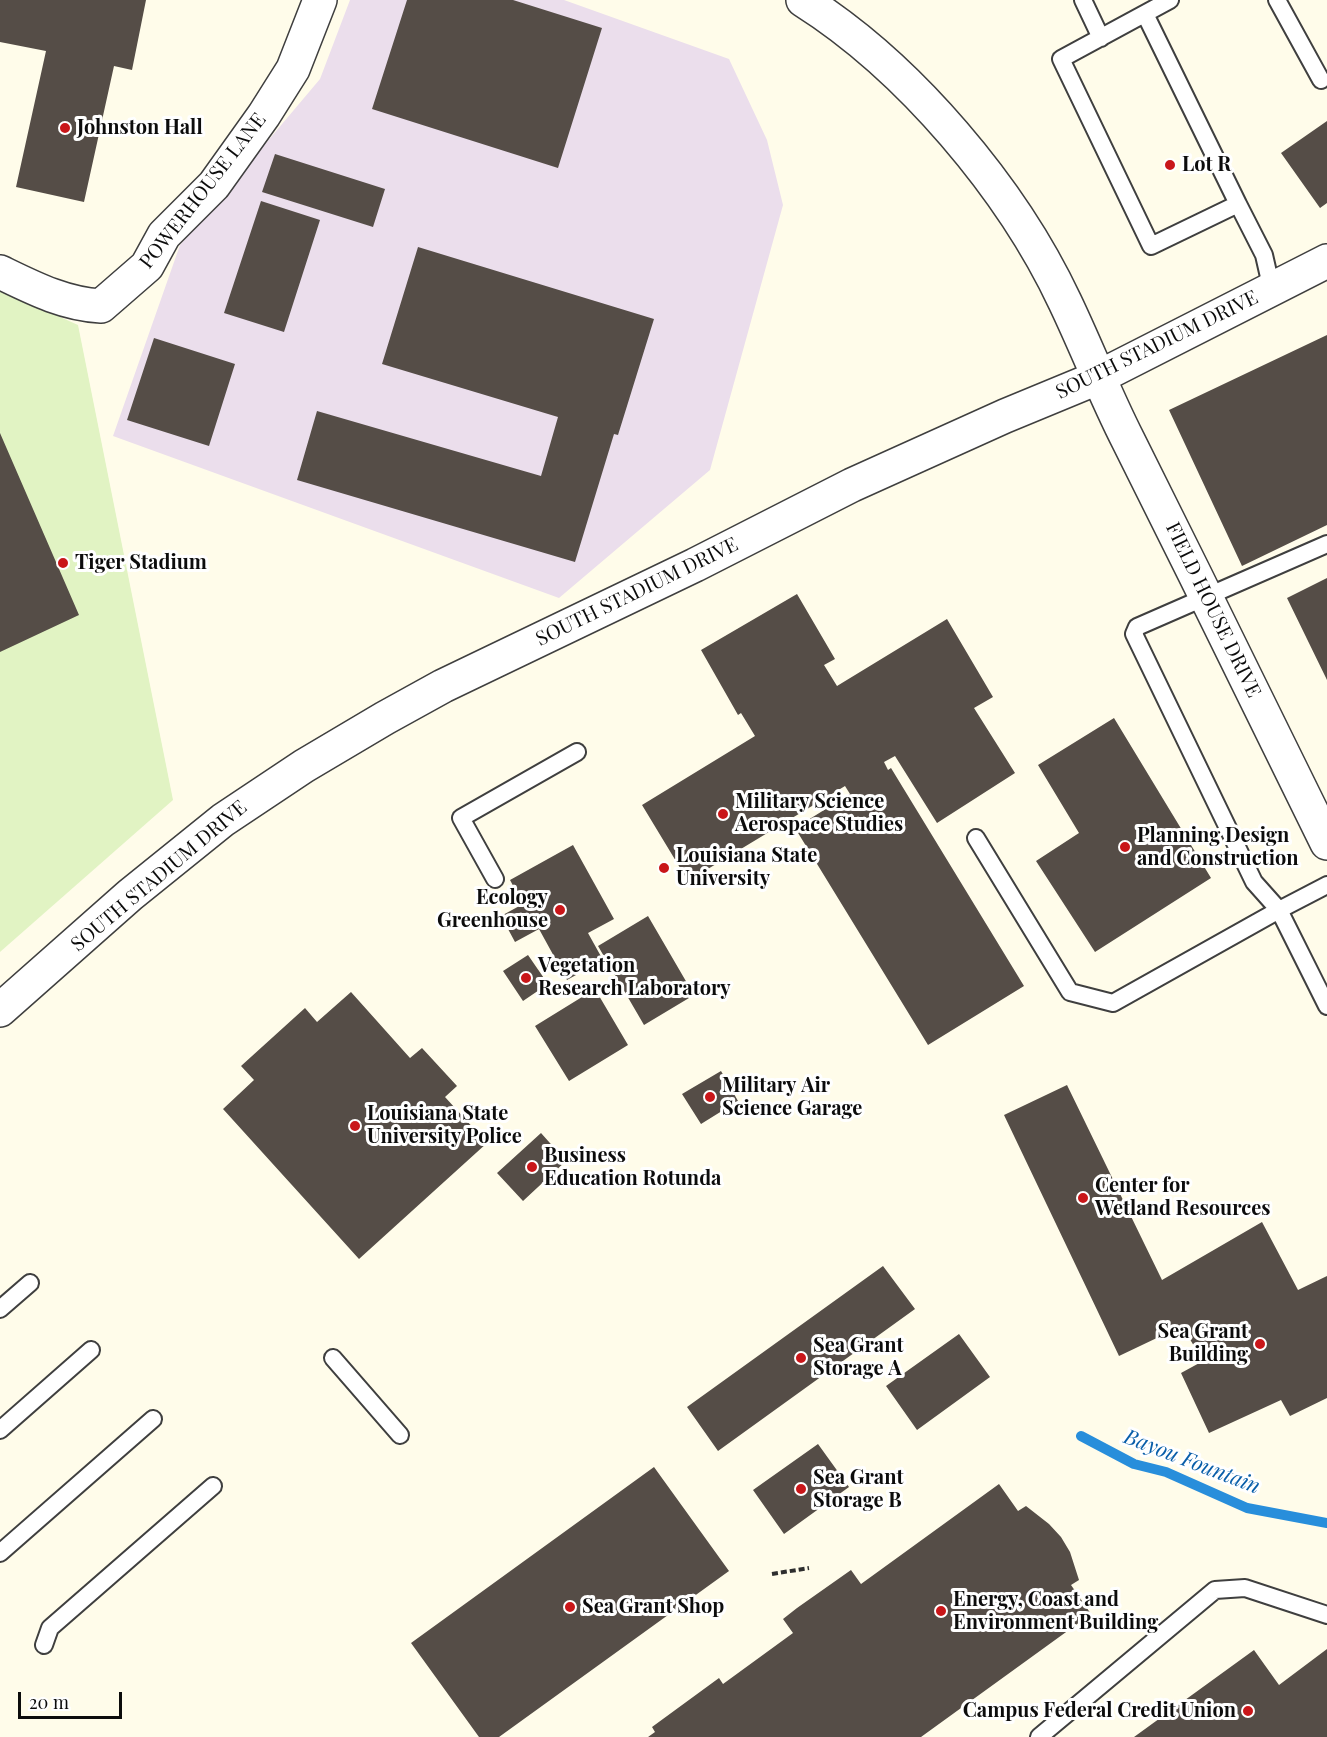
<!DOCTYPE html>
<html>
<head>
<meta charset="utf-8">
<style>
  body { margin:0 }
  #map { position:relative; width:1327px; height:1737px; overflow:hidden; background:#fffcea; font-family:"Playfair Display",serif }
  canvas { display:block }
  .scale { position:absolute; left:18px; top:1692px; width:104px; height:27px; box-sizing:border-box; border:3px solid #0c0c0c; border-top:0; padding-left:8px; font-size:18px; line-height:21px; white-space:nowrap; color:#0c0c0c; -webkit-text-stroke:4px #fff; paint-order:stroke }
</style>
</head>
<body>
<div id="map">
<canvas width="1327" height="1737"></canvas>
<div class="scale">20 m</div>
</div>
<script>
const g = document.querySelector('canvas').getContext('2d');
g.lineJoin = 'round';
function fill(path, color) { g.fillStyle = color; g.fill(path, 'evenodd'); }
function stroke(path, color, width, dash) { g.strokeStyle = color; g.lineWidth = width; g.lineCap = dash ? 'butt' : 'round'; g.setLineDash(dash || []); g.stroke(path); }
function write(font, color, halo, rows, align = 'center') {
  g.font = font + ' "Playfair Display",serif'; g.lineWidth = 6; g.setLineDash([]); g.textBaseline = 'middle'; g.strokeStyle = halo; g.fillStyle = color; for (const [text, x, y, turn = 0] of rows) {
    g.save(); g.translate(x, y); g.rotate((+turn || 0) * Math.PI / 180); g.textAlign = isNaN(turn) ? turn : align; if (halo) g.strokeText(text, 0, 0); g.fillText(text, 0, 0); g.restore();
  }
}
const industrial = new Path2D(`
  M350,0H564L729,59L767,140L783,205L710,470L559,598L113,436L180,245L320,79Z`);
const pitch = new Path2D(`
  M0,290L78,325L173,800L0,952Z`);
const stream = new Path2D(`
  M1081,1436L1134,1464L1166,1472L1247,1508L1327,1523`);
const building = new Path2D(`
  M0,0H146L132,70L114,66L84,202L16,187L46,51L0,42Z
  M407,0H513L602,28L558,168L372,109Z
  M1327,121V203L1320,208L1281,153Z
  M275,154L385,189L373,227L262,192Z
  M261,201L320,220L284,332L224,313Z
  M418,247L654,319L618,435L614,434L575,562L297,480L317,411L541,476L558,417L382,364Z
  M1327,335V525L1242,566L1169,410Z
  M154,338L235,364L209,446L127,420Z
  M0,433L79,615L0,652Z
  M1327,578V680L1287,598Z
  M797,594L835,659L824,665L837,686L947,619L993,697L974,708L1015,773L937,823L895,756L884,762L888,770L891,768L1024,986L928,1045L795,828L850,794L845,786L688,881L642,805L755,736L741,713L738,715L701,650Z
  M1114,718L1211,878L1095,952L1036,861L1079,833L1038,765Z
  M573,845L614,919L588,933L603,960L567,980L539,929L515,942L501,916L523,904L510,880Z
  M648,916L694,995L644,1025L598,946Z
  M528,955L548,984L523,1001L503,971Z
  M595,989L628,1045L569,1081L535,1026Z
  M351,992L410,1058L422,1048L457,1086L445,1097L487,1143L359,1259L223,1109L254,1080L241,1066L305,1008L317,1022Z
  M721,1071L738,1101L701,1124L682,1094Z
  M1067,1085L1162,1280L1262,1222L1298,1290L1327,1276V1398L1290,1416L1281,1400L1209,1433L1181,1373L1203,1361L1182,1326L1119,1356L1004,1115Z
  M541,1133L566,1161L523,1201L497,1173Z
  M883,1266L915,1309L718,1451L687,1407Z
  M959,1334L990,1377L917,1430L886,1386Z
  M818,1444L849,1487L784,1534L753,1490Z
  M654,1467L729,1571L499,1737H479L411,1643Z
  M999,1484L1018,1511L1026,1506L1049,1524L1061,1537L1070,1552L1079,1580L1071,1585L1091,1614L921,1737H648L655,1732L652,1727L719,1678L723,1684L793,1633L783,1619L797,1608L851,1570L861,1584Z
  M1327,1649V1737H1134L1254,1650L1279,1685Z`);
const path = new Path2D(`
  M772,1574L809,1568`);
const service = new Path2D(`
  M1083,0L1101,38
  M1170,0L1061,59L1151,246L1238,204L1264,255L1272,290
  M1277,0L1321,80
  M1145,14L1238,204
  M1327,544L1137,627L1134,634L1254,882L1279,910L1327,885
  M976,838L1070,992L1113,1003L1279,910L1327,1006
  M495,879L461,818L577,752
  M0,1309L30,1283
  M333,1358L400,1435
  M0,1430L91,1350
  M0,1553L153,1419
  M44,1645L50,1628L213,1486
  M1039,1737L1215,1590L1245,1588L1327,1615`);
const minor = new Path2D(`
  M803,0C909,67 1012,189 1065,302C1087,348 1105,395 1128,440C1195,574 1261,708 1327,843
  M0,272C33,288 64,304 101,306L147,266L164,235L214,185L264,115L293,69L320,0`);
const tertiary = new Path2D(`
  M0,1010L130,895L223,820L304,766L385,718L443,686L695,565L852,485L1005,416L1097,378L1327,261`);
const markers = [
  [65,128,6,"#c91619"],
  [1170,165,6,"#c91619"],
  [63,563,6,"#c91619"],
  [723,814,6,"#c91619"],
  [1125,847,6,"#c91619"],
  [664,868,6,"#c91619"],
  [560,910,6,"#c91619"],
  [526,978,6,"#c91619"],
  [710,1097,6,"#c91619"],
  [355,1126,6,"#c91619"],
  [532,1167,6,"#c91619"],
  [1083,1198,6,"#c91619"],
  [1260,1344,6,"#c91619"],
  [801,1358,6,"#c91619"],
  [801,1489,6,"#c91619"],
  [570,1607,6,"#c91619"],
  [941,1611,6,"#c91619"],
  [1248,1711,6,"#c91619"]
];
const poiNames = [
  ["Johnston Hall",77,128],
  ["Lot R",1182,165],
  ["Tiger Stadium",75,563],
  ["Military Science",735,802],
  ["Aerospace Studies",735,825],
  ["Planning Design",1137,836],
  ["and Construction",1137,859],
  ["Louisiana State",676,856],
  ["University",676,879],
  ["Ecology",548,898,"right"],
  ["Greenhouse",548,921,"right"],
  ["Vegetation",538,966],
  ["Research Laboratory",538,989],
  ["Military Air",722,1086],
  ["Science Garage",722,1109],
  ["Louisiana State",367,1114],
  ["University Police",367,1137],
  ["Business",544,1156],
  ["Education Rotunda",544,1179],
  ["Center for",1095,1186],
  ["Wetland Resources",1095,1209],
  ["Sea Grant",1248,1332,"right"],
  ["Building",1248,1355,"right"],
  ["Sea Grant",813,1346],
  ["Storage A",813,1369],
  ["Sea Grant",813,1478],
  ["Storage B",813,1501],
  ["Energy, Coast and",953,1600],
  ["Environment Building",953,1623],
  ["Sea Grant Shop",582,1607],
  ["Campus Federal Credit Union",1236,1711,"right"]
];
const streetNames = [
  ["POWERHOUSE LANE",203,191,-52],
  ["SOUTH STADIUM DRIVE",1157,345,-26],
  ["SOUTH STADIUM DRIVE",637,592,-26],
  ["FIELD HOUSE DRIVE",1213,610,64],
  ["SOUTH STADIUM DRIVE",159,876,-40]
];
const waterNames = [
  ["Bayou Fountain",1192,1462,21]
];
fill(industrial, '#ebdeec');
fill(pitch, '#e1f3c3');
stroke(stream, '#288edb', 10);
fill(building, '#554d47');
stroke(service, '#3f3f3f', 20);
stroke(minor, '#3f3f3f', 36);
stroke(tertiary, '#3f3f3f', 36);
stroke(path, '#2e2e2e', 4, [6, 3]);
stroke(service, '#fff', 16);
stroke(minor, '#fff', 33);
stroke(tertiary, '#fff', 33);
for (const [x, y, r, color] of markers) { const dot = new Path2D(); dot.arc(x, y, r, 0, 2 * Math.PI); g.fillStyle = color; g.fill(dot); stroke(dot, '#fff', 2); }
write('bold 20px', '#0c0c0c', '#fff', poiNames, 'left');
write('20px', '#0c0c0c', '#fff', streetNames);
write('italic 21px', '#095ea9', '#fff', waterNames);
</script>
</body>
</html>
